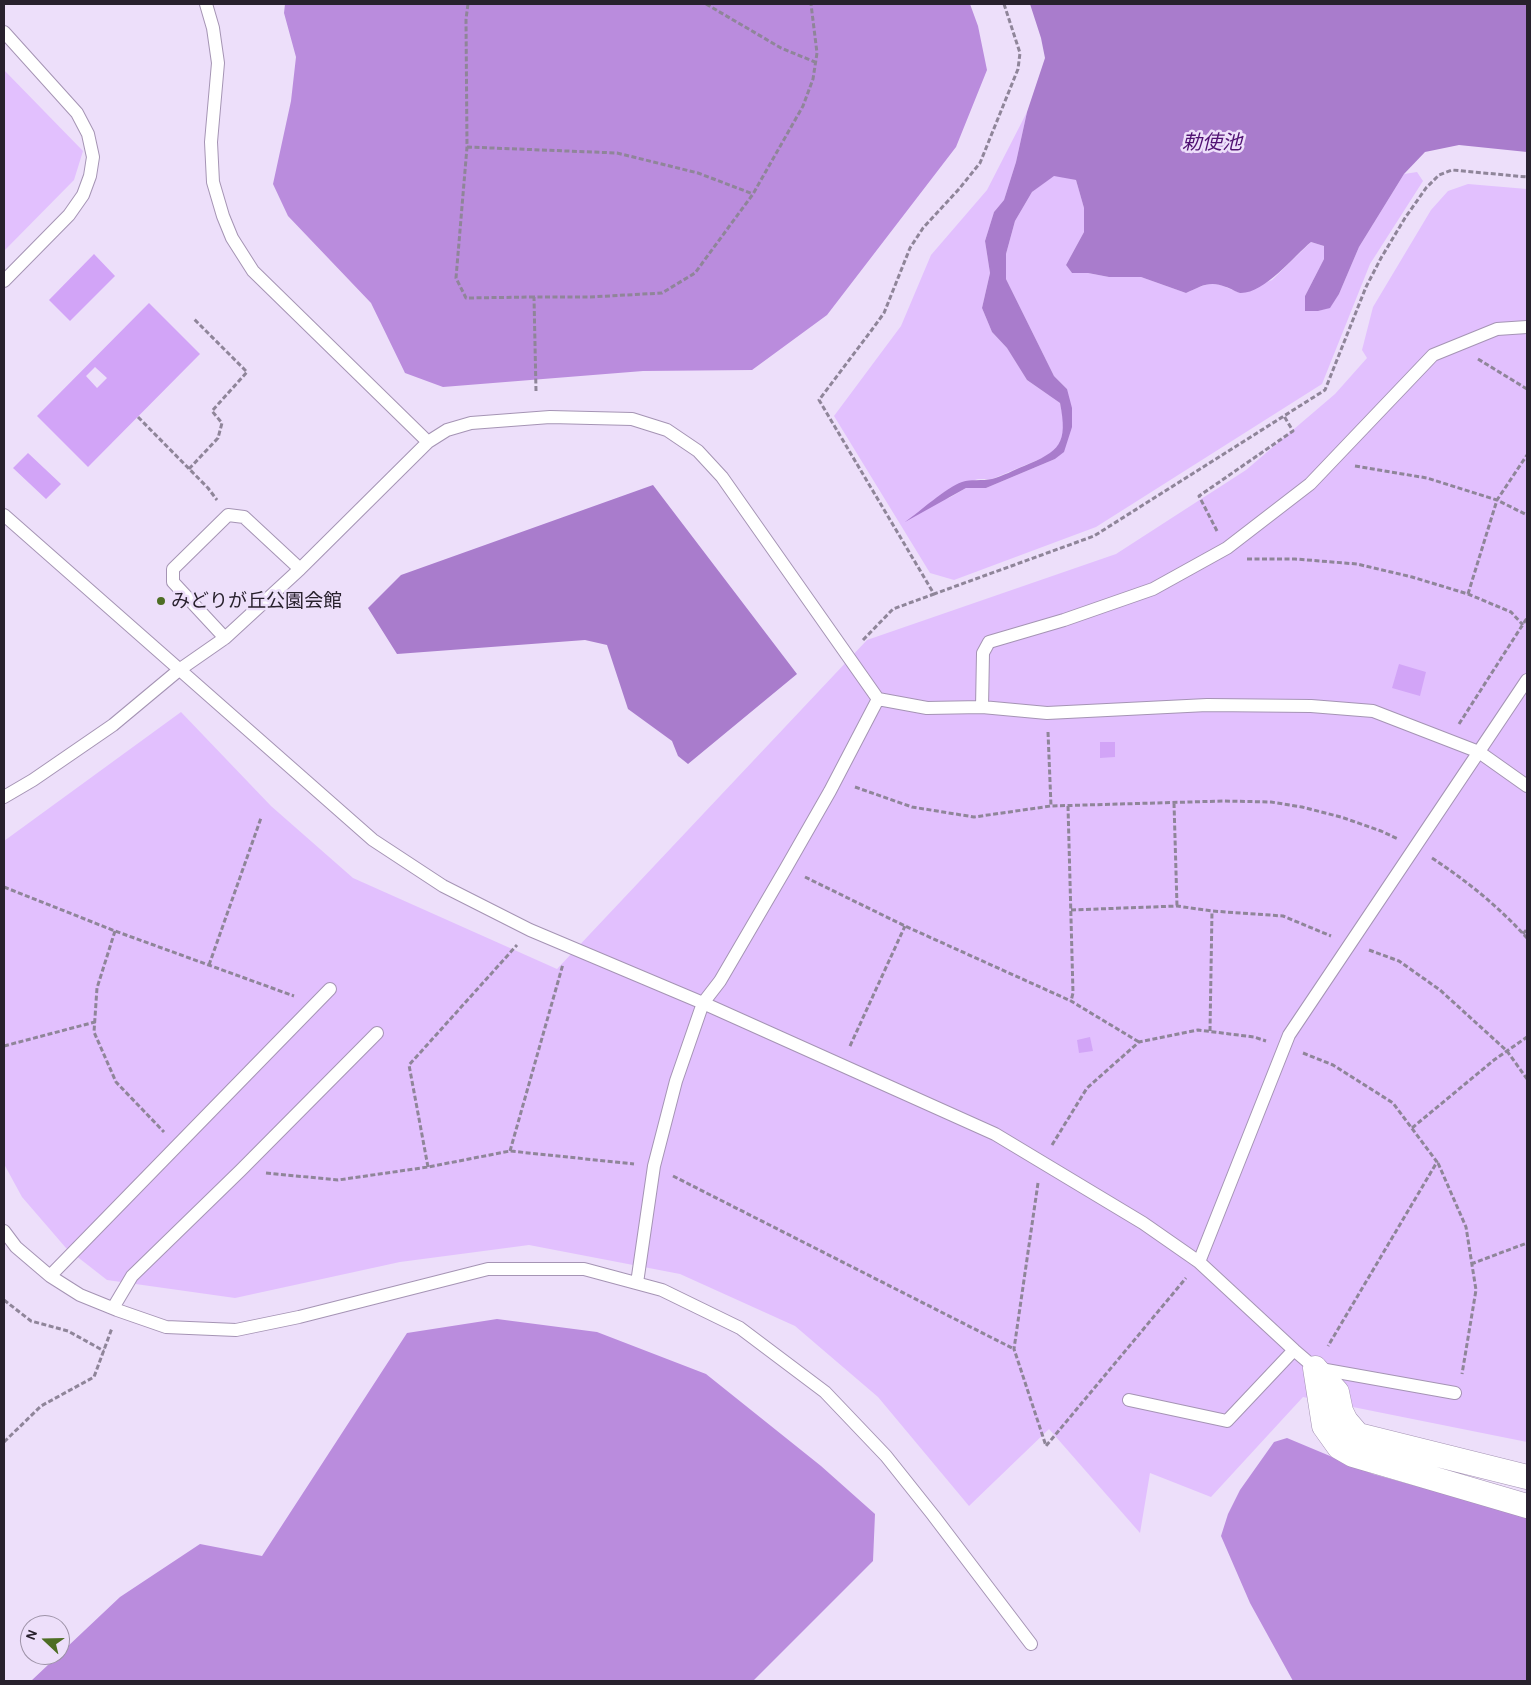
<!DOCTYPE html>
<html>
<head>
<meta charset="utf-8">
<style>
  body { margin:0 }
  #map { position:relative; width:1531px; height:1685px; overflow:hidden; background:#eddffa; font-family:"Alegreya Sans",sans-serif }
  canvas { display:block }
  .frame { position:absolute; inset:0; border:5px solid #28212d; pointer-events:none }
  .north { position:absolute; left:20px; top:1615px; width:50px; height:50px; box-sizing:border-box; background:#eddffa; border:1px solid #9e93a8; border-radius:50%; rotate:291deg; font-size:14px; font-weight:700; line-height:20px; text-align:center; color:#28212d }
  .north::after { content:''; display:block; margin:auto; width:18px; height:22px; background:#4e6e24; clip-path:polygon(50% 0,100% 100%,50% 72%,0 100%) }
</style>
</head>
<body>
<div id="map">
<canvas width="1531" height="1685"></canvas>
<div class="frame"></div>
<div class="north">N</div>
</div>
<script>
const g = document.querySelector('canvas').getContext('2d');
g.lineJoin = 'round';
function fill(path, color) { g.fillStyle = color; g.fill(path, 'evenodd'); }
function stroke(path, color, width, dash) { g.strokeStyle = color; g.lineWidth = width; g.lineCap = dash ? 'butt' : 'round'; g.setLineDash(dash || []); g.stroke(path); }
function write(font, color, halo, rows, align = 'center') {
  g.font = font + ' "Alegreya Sans","Noto Sans JP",sans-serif'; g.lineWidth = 5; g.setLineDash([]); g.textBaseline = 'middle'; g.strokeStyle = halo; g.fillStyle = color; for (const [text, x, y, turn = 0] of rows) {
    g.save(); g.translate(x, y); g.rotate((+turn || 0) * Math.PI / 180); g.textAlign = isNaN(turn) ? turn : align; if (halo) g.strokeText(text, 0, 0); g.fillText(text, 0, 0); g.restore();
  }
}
const green = new Path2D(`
  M4,70L83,151L74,180L4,251Z
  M1027,112L1016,162L1004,200L994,212L985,241L990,273L982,308L992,332L1007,348L1027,380L1060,403L1064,422L1063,438L1056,449L1047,456L992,479H978L950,488L933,501L949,498L966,488H986L1055,459L1064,451L1067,389L1054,376L1006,279V254L1015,221L1032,192L1054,175L1076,180L1084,208V232L1066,265L1072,273H1088L1109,277H1141L1186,293C1213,280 1214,282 1240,293L1272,280L1311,242L1324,246V259L1305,296L1306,311H1318L1330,307L1339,294L1359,247L1404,174L1417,172L1423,181L1370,264L1322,384L1096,527L954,580L930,573L834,416L901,326L931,255L987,190Z
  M1468,184L1527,189V1442L1303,1397L1211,1497L1150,1473L1140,1533L1049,1429L969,1506L878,1397L795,1326L680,1274L529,1245L400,1262L235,1298L107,1280L66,1248L22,1197L4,1164V841L181,712L271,806L353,878L557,969L867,640L1116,554L1246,470L1335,394L1367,358L1362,350L1373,307L1431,210L1448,191Z`);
const forest = new Path2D(`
  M285,4H970L978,26L987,70L956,147L827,315L752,370L643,371L443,387L405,373L371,303L288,216L273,184L291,101L296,57L284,13Z
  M497,1319L597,1332L706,1374L821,1466L875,1514L873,1561L753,1681H31L120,1597L200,1544L262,1556L407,1333Z
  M1287,1438L1373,1474L1527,1517V1681H1293L1250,1603L1221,1536L1228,1514L1240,1490L1274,1442Z`);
const water = new Path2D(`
  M1030,4H1527V152L1459,145L1425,152L1404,174L1359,247L1339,294L1330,308L1318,311H1305V296L1324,259V246L1311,242C1294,256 1264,294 1240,293C1236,292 1230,288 1226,287C1210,280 1201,286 1186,293L1141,277H1109L1088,273H1072L1066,265L1084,232V208L1076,180L1054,176L1032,192L1015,221L1006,254V279L1054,376L1067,389L1072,408V427L1064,452L1055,459L986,488H966L905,522C921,511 945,488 962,482C971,479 982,481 992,479C1003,476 1014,470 1024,466C1060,451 1068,444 1060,403L1027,380L1007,348L992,332L982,308L990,273L985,241L994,212L1004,200L1016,162L1027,112L1045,58L1041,38Z
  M653,485L797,674L688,764L678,756L672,741L628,709L607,645L585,640L397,654L368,608L401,575Z`);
const building = new Path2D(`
  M94,254L115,276L70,321L49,300Z
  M149,303L200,354L88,467L37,416ZM95,367L107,378L97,388L86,376Z
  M28,453L61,484L46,499L13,468Z
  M1399,664L1426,672L1420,696L1392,688Z
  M1100,742H1115V757L1100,758Z
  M1090,1037L1093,1051L1079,1053L1077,1040Z`);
const path = new Path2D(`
  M468,4L466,19L467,147L456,278L466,298L534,297
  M706,4L781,48L815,62
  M1004,4L1020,53L1018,69L980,163L959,189L923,228L910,248L884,313L871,331L819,400L934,594L1094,536L1325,390L1366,287L1381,258L1405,218L1426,188L1439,175L1452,170L1527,177
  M467,147L617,153L698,173L753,194
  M1478,359L1527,389
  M536,391L534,297H590L662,293L695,273L753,194L803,106L813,79L817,53L811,4
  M138,417L208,488L217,500
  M1355,466L1427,478L1497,500L1527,515
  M189,469L218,438L222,423L212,411L247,372L193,318
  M1217,531L1199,496L1293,431L1284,416
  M1247,559H1295L1357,564L1412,577L1468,594L1511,612L1523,625
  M1468,594L1497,500L1527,455
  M863,640L893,609L934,594
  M1459,724L1527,618
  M1048,732L1051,806
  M855,787L912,807L974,817L1051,806L1224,801L1271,802L1302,807L1341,817L1381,831L1398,839
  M1174,803L1177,906
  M1068,806L1073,993L1071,1001
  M1432,858C1467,881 1499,907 1527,938
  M805,877L905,926L1071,1001L1139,1042
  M4,887L115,931L294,996
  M1071,910L1177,906L1212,911L1283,916L1331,936
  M115,931L97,988L94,1032L116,1082L164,1132
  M1523,934L1527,929
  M1369,950L1399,961L1440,990L1507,1051L1527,1079
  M209,965L261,818
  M1210,1031L1212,911
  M4,1046L95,1022
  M850,1046L905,926
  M1303,1053L1333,1065L1393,1103L1437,1162L1328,1346
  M1412,1128L1494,1060L1527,1037
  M1052,1145L1087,1088L1139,1042L1198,1030L1254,1037L1266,1041
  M510,1151L563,964
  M1438,1163L1466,1227L1476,1290L1462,1374
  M428,1167L409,1065L517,945
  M266,1173L338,1180L428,1167L510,1151L634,1164
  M673,1176L1014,1349
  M1038,1183L1014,1349L1046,1446L1186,1278
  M1471,1264L1527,1243
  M4,1300L31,1321L68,1331L104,1351
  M4,1442L41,1406L94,1377L112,1328`);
const service = new Path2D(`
  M206,4L213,28L218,63L211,142L213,182L223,216L232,238L253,271L428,442
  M4,32L77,113L88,134L93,157L90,176L83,195L69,215L4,281
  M4,515L373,840L443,886L530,930L703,1003L995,1134L1143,1223L1199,1262
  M225,638L173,582V569L228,515L244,517L300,569
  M982,707L983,653L989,642L1064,620L1153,589L1227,548L1310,484L1433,355L1497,329L1527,327
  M4,797L33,780L113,725L179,670L225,638L300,569L428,442L447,430L471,423L550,417L632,419L667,430L698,451L722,477L878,699L927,708L982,707L1047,713L1207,705L1311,706L1373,711L1479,752L1527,786
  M4,1231L16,1247L50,1276L80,1295L117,1310L166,1327L236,1330L299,1317L488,1269H584L662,1290L740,1328L825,1392L886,1456L933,1515L1031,1644
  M50,1276L330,989
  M637,1283L654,1166L676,1081L703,1003L720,981L786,868L830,791L878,699
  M113,1308L132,1276L241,1170L377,1033
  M1294,1350L1315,1368L1455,1393
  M1129,1400L1227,1421L1294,1350L1199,1262L1289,1035L1527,680`);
const minor = new Path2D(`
  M1315,1368L1324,1426L1339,1447L1353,1455L1527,1506
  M1315,1368L1337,1392L1341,1411L1346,1421L1358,1435L1527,1477`);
const markers = [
  [161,601,5,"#4e6e24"]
];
const poiNames = [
  ["みどりが丘公園会館",171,601]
];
const waterNames = [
  ["勅使池",1212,143]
];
fill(green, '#e2c0fe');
fill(forest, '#ba8cdd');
fill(water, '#a97ccc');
fill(building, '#d2a4f7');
stroke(service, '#a594b4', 14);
stroke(minor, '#a594b4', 25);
stroke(path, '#8f8599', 3, [5, 2.5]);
stroke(service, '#fff', 12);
stroke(minor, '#fff', 24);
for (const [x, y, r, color] of markers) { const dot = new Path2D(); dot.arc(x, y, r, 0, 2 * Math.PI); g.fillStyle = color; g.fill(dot); stroke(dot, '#eddffa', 2); }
write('19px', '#28212d', '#eddffa', poiNames, 'left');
write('italic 20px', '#501172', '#eddffa', waterNames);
</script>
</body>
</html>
